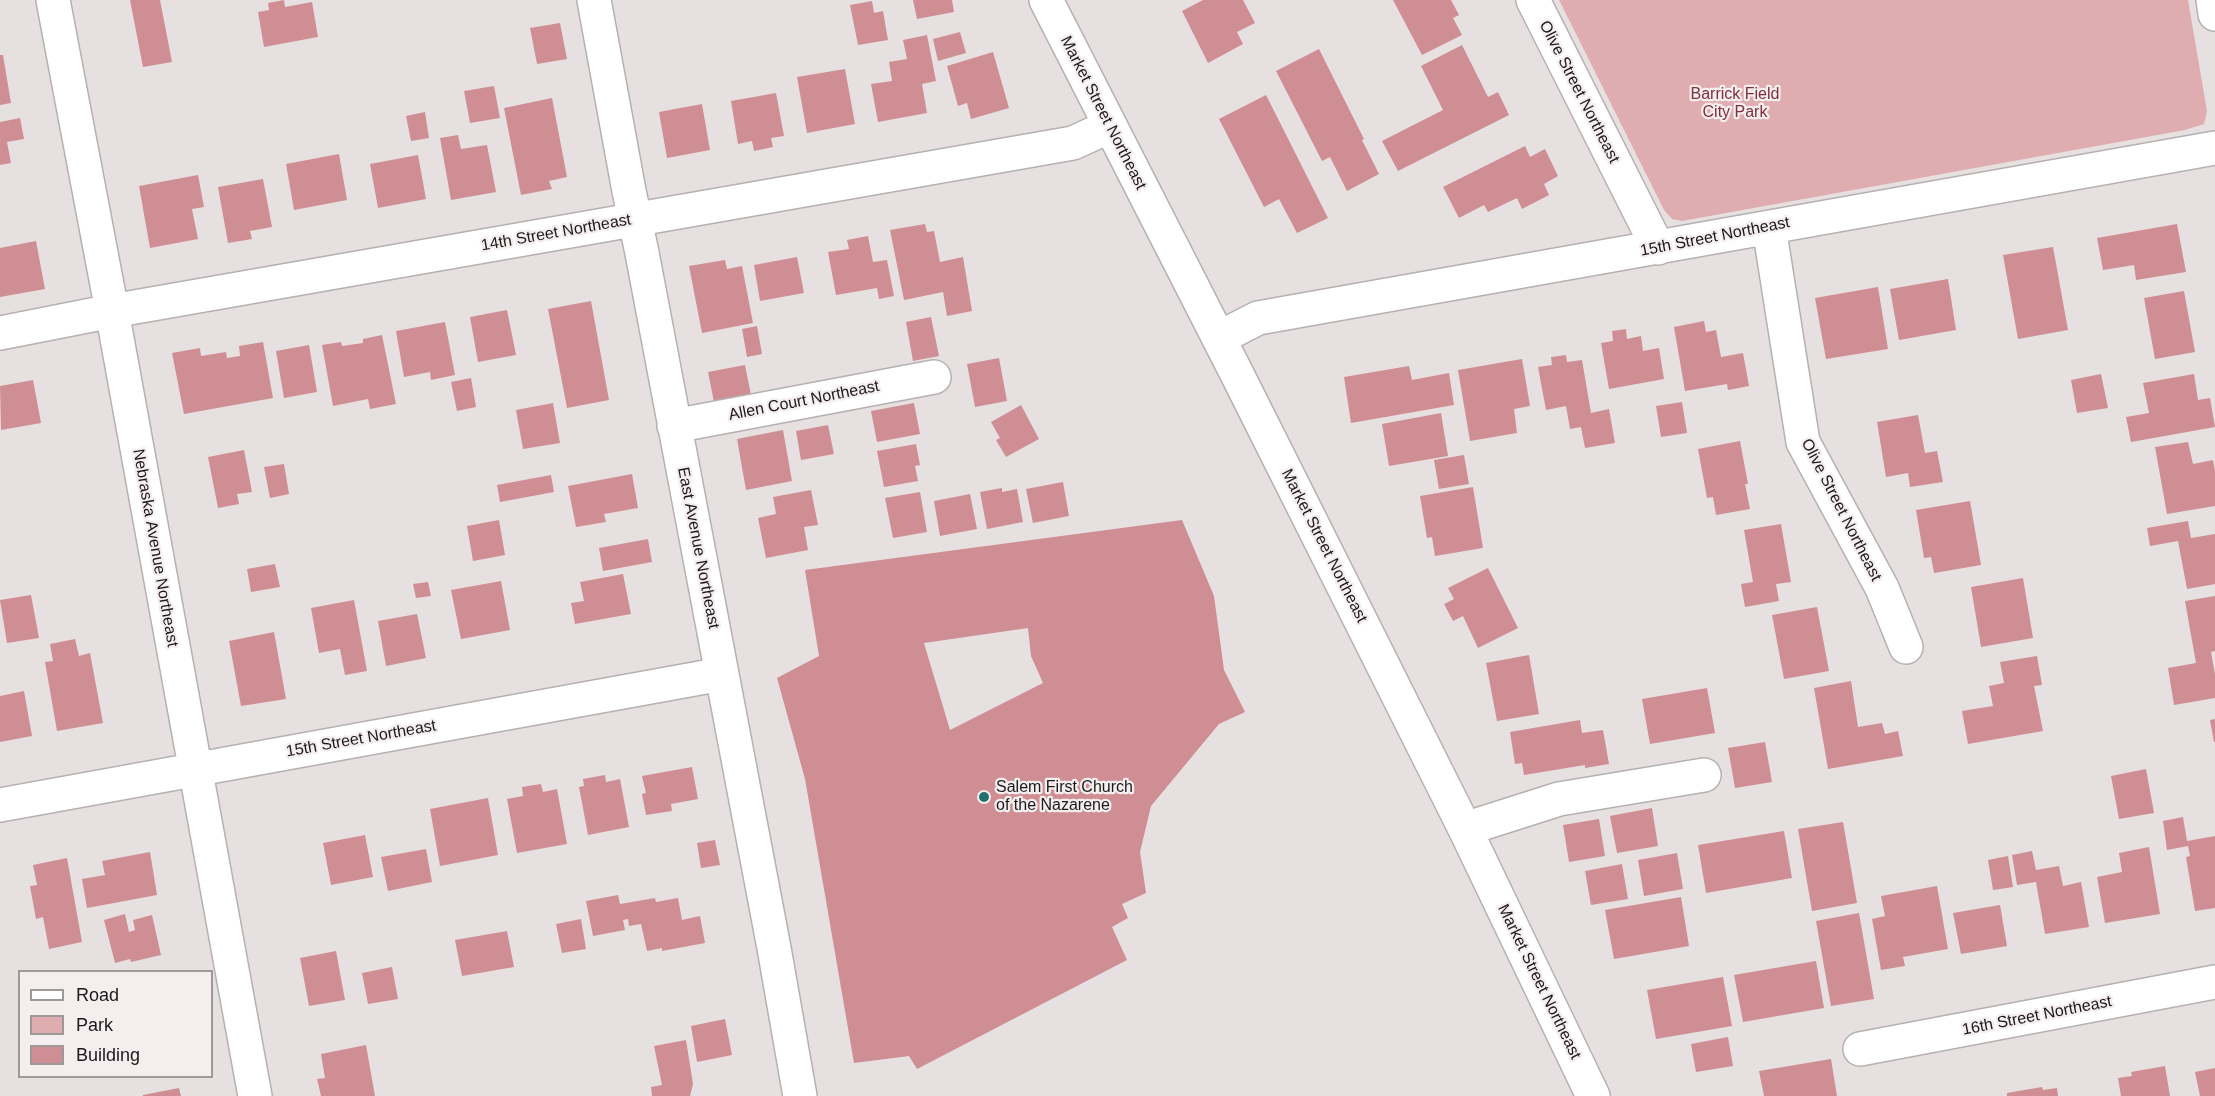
<!DOCTYPE html>
<html>
<head>
<meta charset="utf-8">
<style>
  body { margin:0 }
  #map { position:relative; width:2215px; height:1096px; overflow:hidden; background:#e7e0e1; font-family:Helvetica,sans-serif }
  canvas { display:block }
  .legend { position:absolute; left:18px; top:970px; width:195px; height:108px; box-sizing:border-box; background:#f4eeee; border:2px solid #9e9999; margin:0; padding:8px 10px; list-style:none; font-size:18px; color:#1c191a }
  .legend li { display:flex; align-items:center; gap:12px; height:30px }
  .legend b { width:30px; border:2px solid #9e9999 }
</style>
</head>
<body>
<div id="map">
<canvas width="2215" height="1096"></canvas>
<ul class="legend">
<li><b style="height:8px;background:#fff"></b>Road</li>
<li><b style="height:16px;background:#dfadb0"></b>Park</li>
<li><b style="height:16px;background:#cf8e93"></b>Building</li>
</ul>
</div>
<script>
const g = document.querySelector('canvas').getContext('2d');
g.lineJoin = 'round';
function fill(path, color) { g.fillStyle = color; g.fill(path, 'evenodd'); }
function stroke(path, color, width, dash) { g.strokeStyle = color; g.lineWidth = width; g.lineCap = dash ? 'butt' : 'round'; g.setLineDash(dash || []); g.stroke(path); }
function write(font, color, halo, rows, align = 'center') {
  g.font = font + ' Helvetica,sans-serif'; g.lineWidth = 4.5; g.setLineDash([]); g.textBaseline = 'middle'; g.strokeStyle = halo; g.fillStyle = color; for (const [text, x, y, turn = 0] of rows) {
    g.save(); g.translate(x, y); g.rotate((+turn || 0) * Math.PI / 180); g.textAlign = isNaN(turn) ? turn : align; if (halo) g.strokeText(text, 0, 0); g.fillText(text, 0, 0); g.restore();
  }
}
const green = new Path2D(`
  M1559,0H2188L2207,111L2204,124L2185,130L1682,221L1672,219L1664,210Z`);
const building = new Path2D(`
  M130,0H160L172,62L143,67Z
  M284,0L285,7L312,2L318,37L264,47L258,12L269,10L268,3Z
  M913,0H952L954,12L917,19Z
  M1203,0H1243L1255,23L1237,32L1243,44L1208,63L1182,11Z
  M1393,0H1451L1459,15L1453,18L1462,35L1422,55Z
  M872,1L874,13L883,11L888,40L858,45L850,5Z
  M560,23L567,59L537,64L530,28Z
  M960,32L966,53L938,61L933,39Z
  M927,35L936,81L922,84L927,113L878,122L871,84L892,81L889,62L907,59L903,40Z
  M1462,45L1488,97L1498,92L1509,115L1398,171L1382,141L1443,110L1421,66Z
  M1319,49L1364,139L1362,140L1379,174L1347,191L1330,157L1322,161L1276,71Z
  M993,52L1009,108L971,119L967,103L958,106L947,66Z
  M0,55H3L11,103L0,105Z
  M845,69L855,124L807,133L797,77Z
  M494,86L500,118L470,123L464,91Z
  M776,93L784,136L771,138L773,147L754,151L752,141L738,144L731,101Z
  M1266,95L1328,218L1297,233L1279,199L1264,207L1219,119Z
  M552,98L567,177L549,181L552,189L521,195L504,108Z
  M702,104L710,150L667,158L659,112Z
  M425,112L429,138L411,141L406,116Z
  M20,118L24,139L7,142L11,163L0,165V122Z
  M458,135L461,149L487,145L496,192L451,200L440,138Z
  M1525,146L1530,157L1545,149L1558,176L1544,184L1549,195L1522,209L1517,198L1488,212L1484,205L1459,218L1443,187Z
  M339,154L347,200L294,210L286,164Z
  M418,155L426,199L378,208L370,164Z
  M198,175L204,207L192,209L198,239L150,248L139,186Z
  M263,179L272,227L250,231L252,239L228,243L218,187Z
  M925,224L927,232L934,231L940,262L963,257L972,311L947,316L943,292L904,300L890,230Z
  M2177,224L2186,272L2136,280L2134,265L2103,270L2097,238Z
  M868,236L873,262L887,260L894,296L879,299L877,288L836,295L828,252L849,249L847,240Z
  M36,241L45,289L0,297V248Z
  M2053,247L2068,330L2018,339L2003,255Z
  M797,257L804,293L760,301L754,265Z
  M725,260L727,269L742,266L753,323L702,333L689,266Z
  M1948,279L1956,330L1899,340L1890,289Z
  M1878,287L1888,349L1826,359L1815,298Z
  M2184,291L2195,352L2155,359L2144,298Z
  M591,301L609,400L567,408L548,309Z
  M507,310L516,355L478,362L470,317Z
  M931,317L939,356L913,361L906,322Z
  M1704,321L1706,332L1716,330L1721,357L1743,353L1749,386L1728,390L1727,384L1685,391L1674,327Z
  M445,322L455,375L431,380L430,372L404,377L396,331Z
  M757,326L762,354L747,357L742,329Z
  M1626,329L1627,339L1641,336L1643,351L1659,348L1664,379L1609,389L1601,343L1613,341L1612,331Z
  M382,335L396,404L370,409L368,399L333,406L322,345L341,342L342,346L363,343V339Z
  M263,342L273,398L184,414L172,353L200,348L201,356L226,352L227,358L240,356L239,346Z
  M309,345L317,392L284,398L276,351Z
  M1566,355L1567,362L1582,360L1591,413L1609,409L1615,443L1585,448L1581,427L1570,429L1566,406L1546,410L1538,367L1552,365L1551,357Z
  M999,358L1007,401L975,407L967,364Z
  M1522,359L1530,406L1514,409L1517,433L1470,441L1458,370Z
  M745,365L751,395L714,402L708,372Z
  M1409,366L1412,380L1449,373L1454,405L1351,423L1344,377Z
  M2101,374L2108,408L2077,413L2071,380Z
  M2194,374L2198,400L2210,398L2215,427L2131,442L2126,417L2149,413L2143,383Z
  M471,378L476,407L457,411L451,382Z
  M33,380L41,423L1,430L0,386Z
  M1682,402L1687,433L1661,437L1656,406Z
  M553,403L560,443L523,449L516,410Z
  M914,403L920,434L877,442L871,411Z
  M1021,405L1039,439L1006,457L996,440L1000,438L991,422Z
  M1441,413L1448,456L1389,466L1382,424Z
  M1918,415L1925,453L1937,451L1943,482L1910,487L1908,473L1886,477L1877,422Z
  M828,425L834,454L801,460L796,431Z
  M783,430L792,481L746,490L737,439Z
  M1740,441L1748,484H1745L1750,509L1716,515L1713,497L1707,498L1698,449Z
  M2188,442L2193,464L2213,460L2215,471V506L2167,514L2155,447Z
  M916,444L920,465L915,466L918,481L884,487L877,451Z
  M244,450L252,492L237,494L239,504L218,508L208,457Z
  M1464,455L1469,484L1439,489L1434,460Z
  M284,464L289,494L270,498L264,467Z
  M632,474L638,508L604,514L606,522L576,527L568,486Z
  M551,475L554,492L500,502L497,485Z
  M1063,482L1069,516L1033,523L1026,489Z
  M1473,487L1483,548L1435,556L1432,537L1427,538L1420,496Z
  M1002,488V492L1017,489L1023,522L987,529L980,492Z
  M811,490L818,525L804,527L808,550L766,558L758,518L776,514L773,497Z
  M920,492L927,532L893,538L885,498Z
  M970,494L977,529L940,536L934,501Z
  M1970,501L1981,565L1934,573L1931,557L1924,558L1916,510Z
  M499,520L505,555L473,561L467,526Z
  M1182,520L1214,596L1224,670L1245,712L1219,724L1151,806L1140,852L1146,893L1122,904L1128,918L1112,927L1127,960L917,1069L909,1056L854,1063L805,779L777,678L819,656L805,570ZM1028,628L1031,656L1043,683L950,730L924,643Z
  M2188,521L2191,538L2215,534V584L2187,589L2178,541L2150,546L2147,528Z
  M1781,524L1791,582L1776,584L1779,601L1745,607L1741,584L1753,582L1744,530Z
  M648,539L652,562L603,571L599,548Z
  M275,564L280,587L251,592L247,569Z
  M1488,568L1518,628L1478,648L1463,616L1453,621L1444,604L1454,599L1448,588Z
  M623,574L631,614L575,624L571,603L584,601L580,582Z
  M2023,578L2033,638L1981,647L1971,587Z
  M501,581L510,630L461,639L451,590Z
  M428,582L431,596L416,598L413,584Z
  M31,595L39,638L7,643L0,600Z
  M2215,596V651L2211,652L2215,674V698L2174,705L2168,668L2196,663L2185,601Z
  M354,600L367,671L345,675L340,649L319,653L311,608Z
  M1817,607L1829,671L1784,679L1772,615Z
  M417,614L426,658L386,666L378,621Z
  M274,632L286,699L241,706L229,641Z
  M75,639L79,656L90,653L103,723L57,731L45,662L53,661L50,644Z
  M1529,655L1539,714L1497,721L1486,663Z
  M2037,656L2042,685L2034,686L2043,731L1968,744L1962,711L1993,706L1989,686L2004,683L2000,662Z
  M1851,681L1858,727L1882,723L1885,734L1898,731L1903,756L1828,769L1814,688Z
  M1707,688L1715,733L1650,744L1642,699Z
  M24,691L32,736L0,742V696Z
  M2215,719V742H2214L2210,720Z
  M1580,720L1582,733L1603,730L1609,764L1585,768V765L1524,775L1522,763L1515,764L1510,732Z
  M1765,742L1772,782L1735,788L1728,748Z
  M692,767L698,799L671,804L672,811L646,815L642,794L646,793L642,776Z
  M2146,769L2154,813L2119,819L2111,776Z
  M605,775L606,782L620,779L629,827L588,835L579,787L584,786L583,779Z
  M541,784L543,792L557,789L567,844L517,853L507,799L523,796L522,787Z
  M488,798L498,855L440,866L430,809Z
  M1652,808L1658,846L1617,853L1610,816Z
  M2183,817L2187,841L2215,836V908L2195,911L2186,857L2190,856L2188,846L2167,850L2163,821Z
  M1599,819L1605,856L1569,862L1563,825Z
  M1843,822L1857,903L1812,911L1798,829Z
  M1784,831L1792,878L1706,893L1698,845Z
  M365,835L373,877L331,885L323,843Z
  M715,840L720,865L701,868L697,843Z
  M2149,847L2160,914L2105,923L2097,877L2122,872L2119,853Z
  M426,849L432,882L388,891L381,857Z
  M2032,851L2036,870L2059,866L2063,886L2081,882L2089,927L2045,934L2036,882L2017,885L2012,855Z
  M150,852L157,895L87,908L82,879L105,875L102,861Z
  M1677,853L1683,889L1644,896L1638,860Z
  M2008,856L2013,887L1993,890L1988,860Z
  M67,858L82,942L49,949L43,917L36,919L30,886L37,885L33,865Z
  M1622,864L1628,899L1591,905L1585,871Z
  M1937,886L1948,949L1903,957L1905,966L1881,970L1872,919L1885,916L1881,896Z
  M618,895L620,904L655,898L656,902L678,898L682,920L700,916L705,943L662,951V948L647,951L641,924L629,926L628,919L623,920L625,930L593,936L586,901Z
  M1681,897L1689,946L1614,959L1605,910Z
  M2000,905L2007,946L1961,954L1953,913Z
  M1859,913L1874,999L1831,1006L1816,921Z
  M125,914L129,932L135,930L133,920L152,915L161,955L131,962L130,959L115,963L104,920Z
  M581,919L586,949L562,953L556,924Z
  M507,931L514,967L462,976L455,940Z
  M336,951L345,1000L309,1006L300,958Z
  M1816,961L1824,1008L1743,1022L1734,975Z
  M392,967L398,999L368,1004L362,973Z
  M1723,977L1732,1026L1656,1039L1647,990Z
  M725,1019L732,1055L697,1062L691,1026Z
  M1728,1037L1733,1066L1696,1072L1691,1044Z
  M686,1040L693,1084L690,1096H652L651,1087L662,1085L654,1046Z
  M366,1045L375,1096H321L317,1079L325,1078L321,1054Z
  M1831,1059L1837,1096H1764L1759,1071Z
  M2165,1066L2170,1096H2121L2118,1078L2132,1076L2131,1072Z
  M2215,1068V1096H2200L2195,1072Z
  M2042,1087L2043,1090L2057,1088L2058,1096H2007V1093Z
  M179,1088L181,1096H143V1095Z`);
const minor = new Path2D(`
  M53,0L112,311L255,1096
  M594,0L629,191L642,253L774,948L800,1096
  M1533,0L1658,248
  M2213,0L2215,14
  M1769,227L1803,442L1882,588L1906,647
  M0,333L112,311L1073,143L1110,126
  M1219,338L1258,318L2215,148
  M674,426L934,377
  M0,805L722,674
  M1465,829L1559,799L1704,775
  M1860,1049L2215,982`);
const major = new Path2D(`
  M1046,0L1237,374L1465,829L1593,1096`);
const markers = [
  [984,797,6,"#236e6e"]
];
const streetNames = [
  ["Olive Street Northeast",1579,92,63],
  ["Market Street Northeast",1103,113,63],
  ["14th Street Northeast",556,233,-10],
  ["15th Street Northeast",1715,237,-11],
  ["Allen Court Northeast",804,401,-11],
  ["Olive Street Northeast",1841,510,63],
  ["Market Street Northeast",1324,546,63],
  ["Nebraska Avenue Northeast",155,548,80],
  ["East Avenue Northeast",698,548,79],
  ["15th Street Northeast",361,739,-10],
  ["Market Street Northeast",1539,982,64],
  ["16th Street Northeast",2037,1016,-11]
];
const parkNames = [
  ["Barrick Field",1735,95],
  ["City Park",1735,113]
];
const poiNames = [
  ["Salem First Church",996,788],
  ["of the Nazarene",996,806]
];
fill(green, '#dfadb0');
fill(building, '#cf8e93');
stroke(minor, '#b7b0b1', 36);
stroke(major, '#b7b0b1', 36);
stroke(minor, '#fff', 33);
stroke(major, '#fff', 33);
for (const [x, y, r, color] of markers) { const dot = new Path2D(); dot.arc(x, y, r, 0, 2 * Math.PI); g.fillStyle = color; g.fill(dot); stroke(dot, '#f4eeee', 2); }
write('16px', '#1c191a', '#f4eeee', streetNames);
write('16px', '#7e2f3b', '#f4eeee', parkNames);
write('16px', '#1c191a', '#f4eeee', poiNames, 'left');
</script>
</body>
</html>
